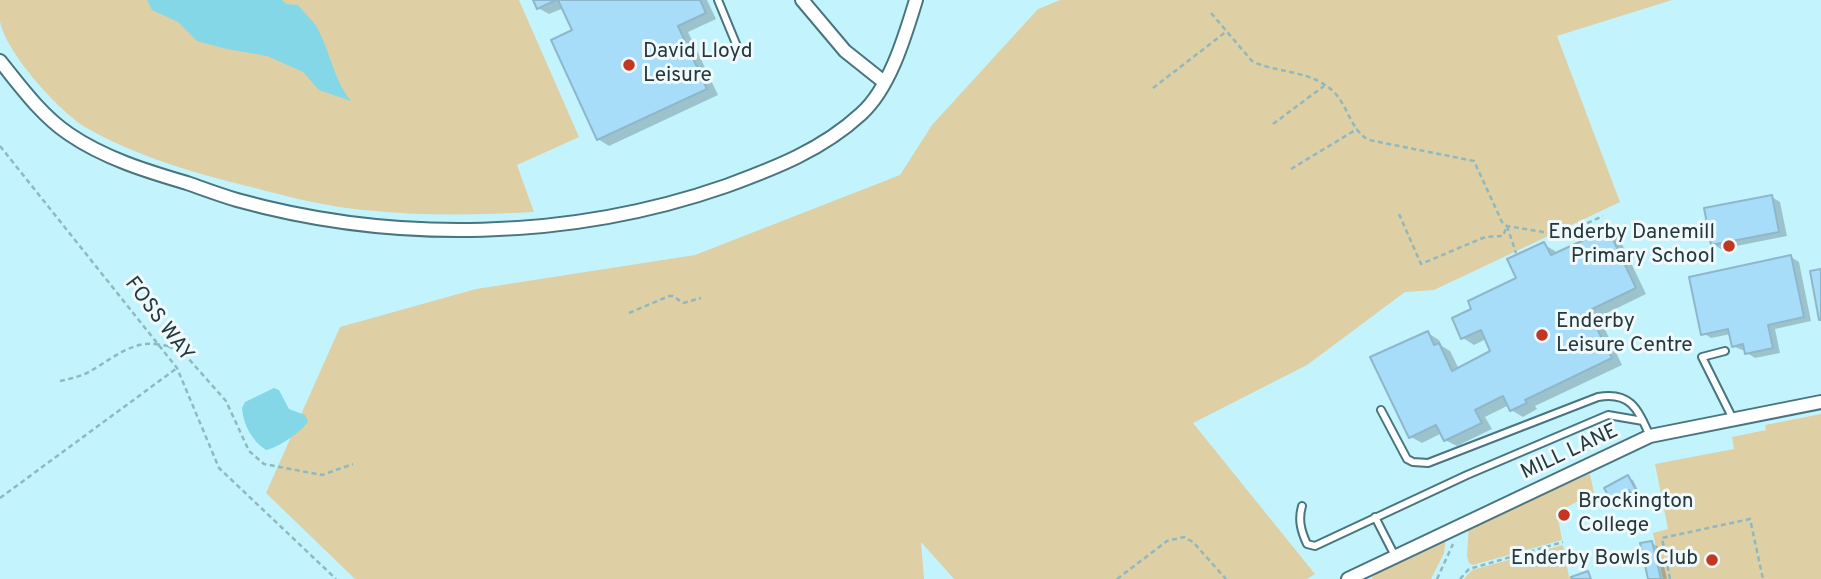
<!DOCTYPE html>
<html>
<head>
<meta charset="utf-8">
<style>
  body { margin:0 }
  canvas { display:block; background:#c3f4fe }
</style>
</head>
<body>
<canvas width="1821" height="579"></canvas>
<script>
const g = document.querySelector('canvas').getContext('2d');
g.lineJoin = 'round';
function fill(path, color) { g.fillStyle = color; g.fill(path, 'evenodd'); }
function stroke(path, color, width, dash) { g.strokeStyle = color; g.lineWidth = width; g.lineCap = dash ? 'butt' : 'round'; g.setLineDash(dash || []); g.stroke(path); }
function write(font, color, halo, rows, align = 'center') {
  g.font = font + ' Overpass,sans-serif'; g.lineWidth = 6; g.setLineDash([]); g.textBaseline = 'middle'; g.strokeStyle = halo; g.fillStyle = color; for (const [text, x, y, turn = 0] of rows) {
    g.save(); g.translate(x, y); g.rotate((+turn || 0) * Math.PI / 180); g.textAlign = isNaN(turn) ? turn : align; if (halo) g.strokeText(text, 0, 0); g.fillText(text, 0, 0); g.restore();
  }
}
const green = new Path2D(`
  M0,0H519L579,137L517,165L534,212C477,215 420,216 364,210C327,207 290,197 255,188C197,174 137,157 85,127C59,111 5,52 0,21C0,15 0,7 0,0Z
  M1060,0H1672L1557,36L1620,202L1434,290L1405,292L1307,365L1193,423L1315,574L1307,579H954L921,542L924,579H355L266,493L340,327L476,289L695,255L900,175L932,125L1038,9Z
  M1821,414V579H1663L1653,533L1668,529L1655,464L1734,449L1732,437L1766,430L1765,425Z
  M1590,474L1594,493L1557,512L1562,540L1473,565L1469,563L1467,556L1469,524Z
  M1446,535L1444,553L1431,579H1372L1373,574Z
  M1563,545L1569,577L1572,579H1464L1472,570Z`);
const water = new Path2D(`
  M147,0H282L286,4L298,5C303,12 311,18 316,26C330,50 333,79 351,101L319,90L303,72L267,56L227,49L197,41L178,22L152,10Z
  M274,388L279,390L289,409L305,415L308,421C303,431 278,448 266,450C252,441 243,424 242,408L245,402Z`);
const shadow = new Path2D(`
  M535,0H707L716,19L688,32L718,95L609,146L598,139L575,31L564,8L549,14L538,8Z
  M1772,197L1780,202L1787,236L1721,249L1712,244Z
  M1608,231L1619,238L1646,294L1599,317L1622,365L1535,406L1537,409L1523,417L1511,410L1509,405L1485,417L1492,429L1457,446L1445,440L1442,433L1422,443L1411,437L1428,333L1439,340L1442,346L1450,351L1459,369L1493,352L1486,339L1474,345L1463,338L1454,319L1473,310L1519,279L1543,244L1555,251L1557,254Z
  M1791,257L1799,262L1811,321L1775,329L1780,353L1755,358L1747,353L1746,350H1742L1733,346L1731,334L1711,338L1703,333Z
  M1628,477L1633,480L1641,496L1639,497L1633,494L1625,498L1628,503L1621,507L1615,504Z
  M1652,543L1660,548L1667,579H1650Z`);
const building = new Path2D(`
  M533,0H556L537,9Z
  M558,0H700L706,13L678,26L707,89L597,140L551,40L572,30Z
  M1772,195L1779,232L1711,245L1704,208Z
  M1608,229L1636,288L1588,311L1612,358L1525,400L1527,403L1510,411L1503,396L1475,410L1482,423L1444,441L1436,425L1409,438L1370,357L1428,331L1434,345L1439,343L1452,371L1490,351L1481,330L1461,339L1452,318L1471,309L1468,301L1516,278L1507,259L1544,242L1551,255Z
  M1791,255L1804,317L1768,325L1773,348L1745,354L1743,344L1732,347L1728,329L1701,335L1689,277Z
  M1821,269V320H1819L1810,271Z
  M1628,475L1637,492L1632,495L1629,490L1621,495L1624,500L1614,506L1604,488Z
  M1652,541L1661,579H1648L1640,543Z
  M1588,571L1591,579H1572L1571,577Z`);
const path = new Path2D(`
  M1211,13L1252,61C1278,74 1310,69 1334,92C1348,106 1351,131 1369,140L1474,161L1502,222L1507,226L1561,235L1603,216
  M1153,88L1227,31
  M1273,124L1324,86
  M0,146L177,368L219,468L336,579
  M1291,169L1357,129
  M1399,214L1421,264L1485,237L1503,236L1507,226L1516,253
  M629,313L669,296H673L683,303L701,298
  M168,346L187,357L226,401L249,451L264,464L322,475L353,464
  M60,381C69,379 78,377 87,373C108,362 130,341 155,344
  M0,498L177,368
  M1117,579L1167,541L1184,537L1193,542L1226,579
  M1437,579L1453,544
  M1460,579L1469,569L1563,542
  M1670,579L1662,538L1750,519L1763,579`);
const lane = new Path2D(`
  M718,0L739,51
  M1725,351L1702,357L1733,419
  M1381,410L1407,459L1413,462L1428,463L1598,397C1631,391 1638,410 1650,436
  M1302,506C1298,520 1301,531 1307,544L1315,546L1467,475L1608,415L1643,421
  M1375,517L1395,556`);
const street = new Path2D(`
  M802,0L845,51L884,82
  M0,61C21,87 41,115 69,134C104,158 146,171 187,183C204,189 220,195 237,200C395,244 571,240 726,186C775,168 822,150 861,114C890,88 905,36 916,0
  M1348,579L1650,436L1821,402`);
const pathBridge = new Path2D(`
  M155,344L168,346`);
const markers = [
  [629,65,7,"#c23622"],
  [1729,246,7,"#c23622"],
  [1542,335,7,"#c23622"],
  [1564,515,7,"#c23622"],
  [1712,560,7,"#c23622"]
];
const poiNames = [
  ["David Lloyd",643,53],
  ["Leisure",643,77],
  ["Enderby Danemill",1715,234,"right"],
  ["Primary School",1715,258,"right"],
  ["Enderby",1556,323],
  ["Leisure Centre",1556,347],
  ["Brockington",1578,503],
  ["College",1578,527],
  ["Enderby Bowls Club",1698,560,"right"]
];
const streetNames = [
  ["FOSS WAY",158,320,53],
  ["MILL LANE",1570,453,-25]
];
fill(green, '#decfa4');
fill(water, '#83d7e7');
fill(shadow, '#0003');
fill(building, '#a7ddf9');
stroke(building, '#8fb7cb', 2);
stroke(lane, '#48757e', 10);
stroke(street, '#48757e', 16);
stroke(path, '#90b8c0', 2.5, [5, 3.5]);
stroke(lane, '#fff', 6);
stroke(street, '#fff', 12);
stroke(pathBridge, '#90b8c0', 2.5, [5, 3.5]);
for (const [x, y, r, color] of markers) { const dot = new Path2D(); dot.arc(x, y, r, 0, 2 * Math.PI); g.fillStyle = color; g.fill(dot); stroke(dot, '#f0f9fb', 2.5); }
write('21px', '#25383c', '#f0f9fb', poiNames, 'left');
write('21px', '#25383c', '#f0f9fb', streetNames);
</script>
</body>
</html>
